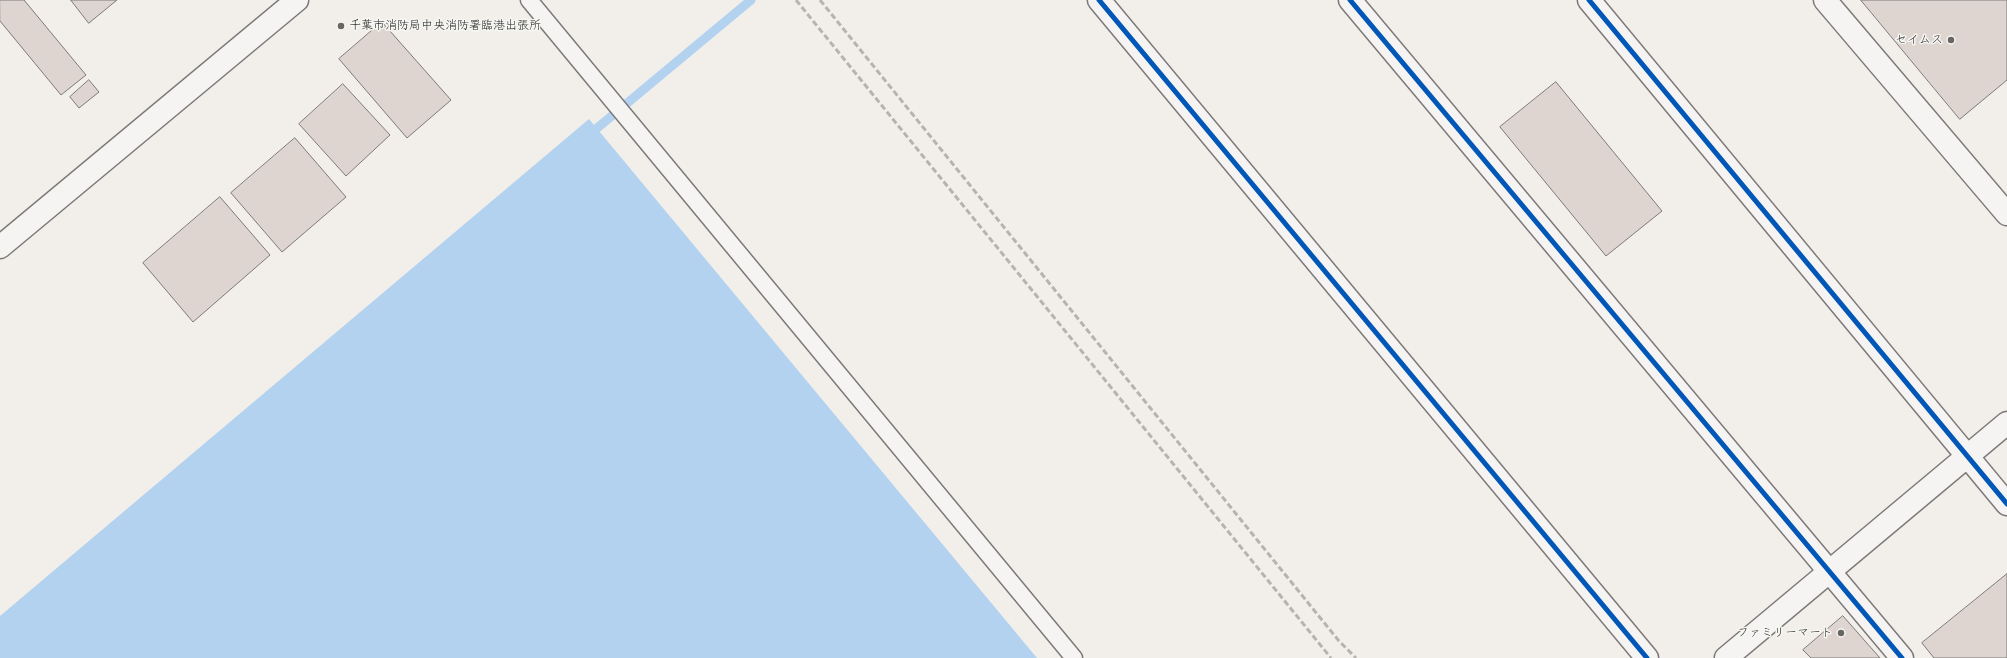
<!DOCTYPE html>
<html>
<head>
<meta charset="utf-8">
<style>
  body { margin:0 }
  canvas { display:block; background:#f2eeea }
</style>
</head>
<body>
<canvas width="2007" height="658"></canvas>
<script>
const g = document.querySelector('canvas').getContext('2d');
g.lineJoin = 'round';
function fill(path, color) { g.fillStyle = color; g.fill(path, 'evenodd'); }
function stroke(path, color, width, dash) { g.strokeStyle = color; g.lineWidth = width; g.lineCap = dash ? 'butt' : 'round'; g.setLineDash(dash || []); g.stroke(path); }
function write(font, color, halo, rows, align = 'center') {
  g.font = font + ' "Comic Neue","Klee One",sans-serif'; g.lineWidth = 3; g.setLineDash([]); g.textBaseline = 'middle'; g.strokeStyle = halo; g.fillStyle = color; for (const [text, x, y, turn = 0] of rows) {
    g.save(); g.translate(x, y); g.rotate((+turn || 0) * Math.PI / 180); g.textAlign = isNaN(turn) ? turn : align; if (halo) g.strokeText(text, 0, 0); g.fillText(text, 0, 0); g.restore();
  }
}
const water = new Path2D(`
  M589,119L1037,658H0V616Z`);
const stream = new Path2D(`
  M590,134L751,0`);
const building = new Path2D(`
  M0,0H24L86,75L61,95L0,21Z
  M71,0H117L89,23Z
  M1861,0H2007V80L1960,119Z
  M382,22L451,100L407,138L339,59Z
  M89,80L99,92L79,108L70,97Z
  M1556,82L1662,211L1606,256L1500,127Z
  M343,84L390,135L346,176L299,124Z
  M295,138L346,197L282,252L231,193Z
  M220,197L270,255L193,322L143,263Z
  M2007,574V658H1934L1922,643Z
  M1843,616L1880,658H1811L1803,650Z`);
const service = new Path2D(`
  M529,0L1074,658`);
const minor = new Path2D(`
  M1350,0L1902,658
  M1825,0L2007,214`);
const tertiary = new Path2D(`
  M1099,0L1647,658
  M1589,0L2007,504
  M0,247L297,0
  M1726,658L2007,423`);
const rail = new Path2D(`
  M796,0L1331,658
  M820,0L1339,641L1356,658`);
const cycleway = new Path2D(`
  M1099,0L1647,658
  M1350,0L1902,658
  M1589,0L2007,504`);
const markers = [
  [341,26,4,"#676664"],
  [1951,40,4,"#676664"],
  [1841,633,4,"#676664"]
];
const poiNames = [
  ["千葉市消防局中央消防署臨港出張所",349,26,"left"],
  ["セイムス",1943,40],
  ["ファミリーマート",1833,633]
];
fill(water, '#b2d2f0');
stroke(stream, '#b2d2f0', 9);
fill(building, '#ded4d0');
stroke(building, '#7c7a79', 1);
stroke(service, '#7c7a79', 19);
stroke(minor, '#7c7a79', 25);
stroke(tertiary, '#7c7a79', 25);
stroke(service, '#f5f4f2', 16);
stroke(minor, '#f5f4f2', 22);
stroke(tertiary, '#f5f4f2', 22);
stroke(rail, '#b6b4b3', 3, [6, 3]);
stroke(cycleway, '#0057b8', 5);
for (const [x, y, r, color] of markers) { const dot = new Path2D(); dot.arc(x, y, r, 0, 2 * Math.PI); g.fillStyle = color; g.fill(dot); stroke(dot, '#f6f6f2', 1.5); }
write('12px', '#1c1c1c', '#f6f6f2', poiNames, 'right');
</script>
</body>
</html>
